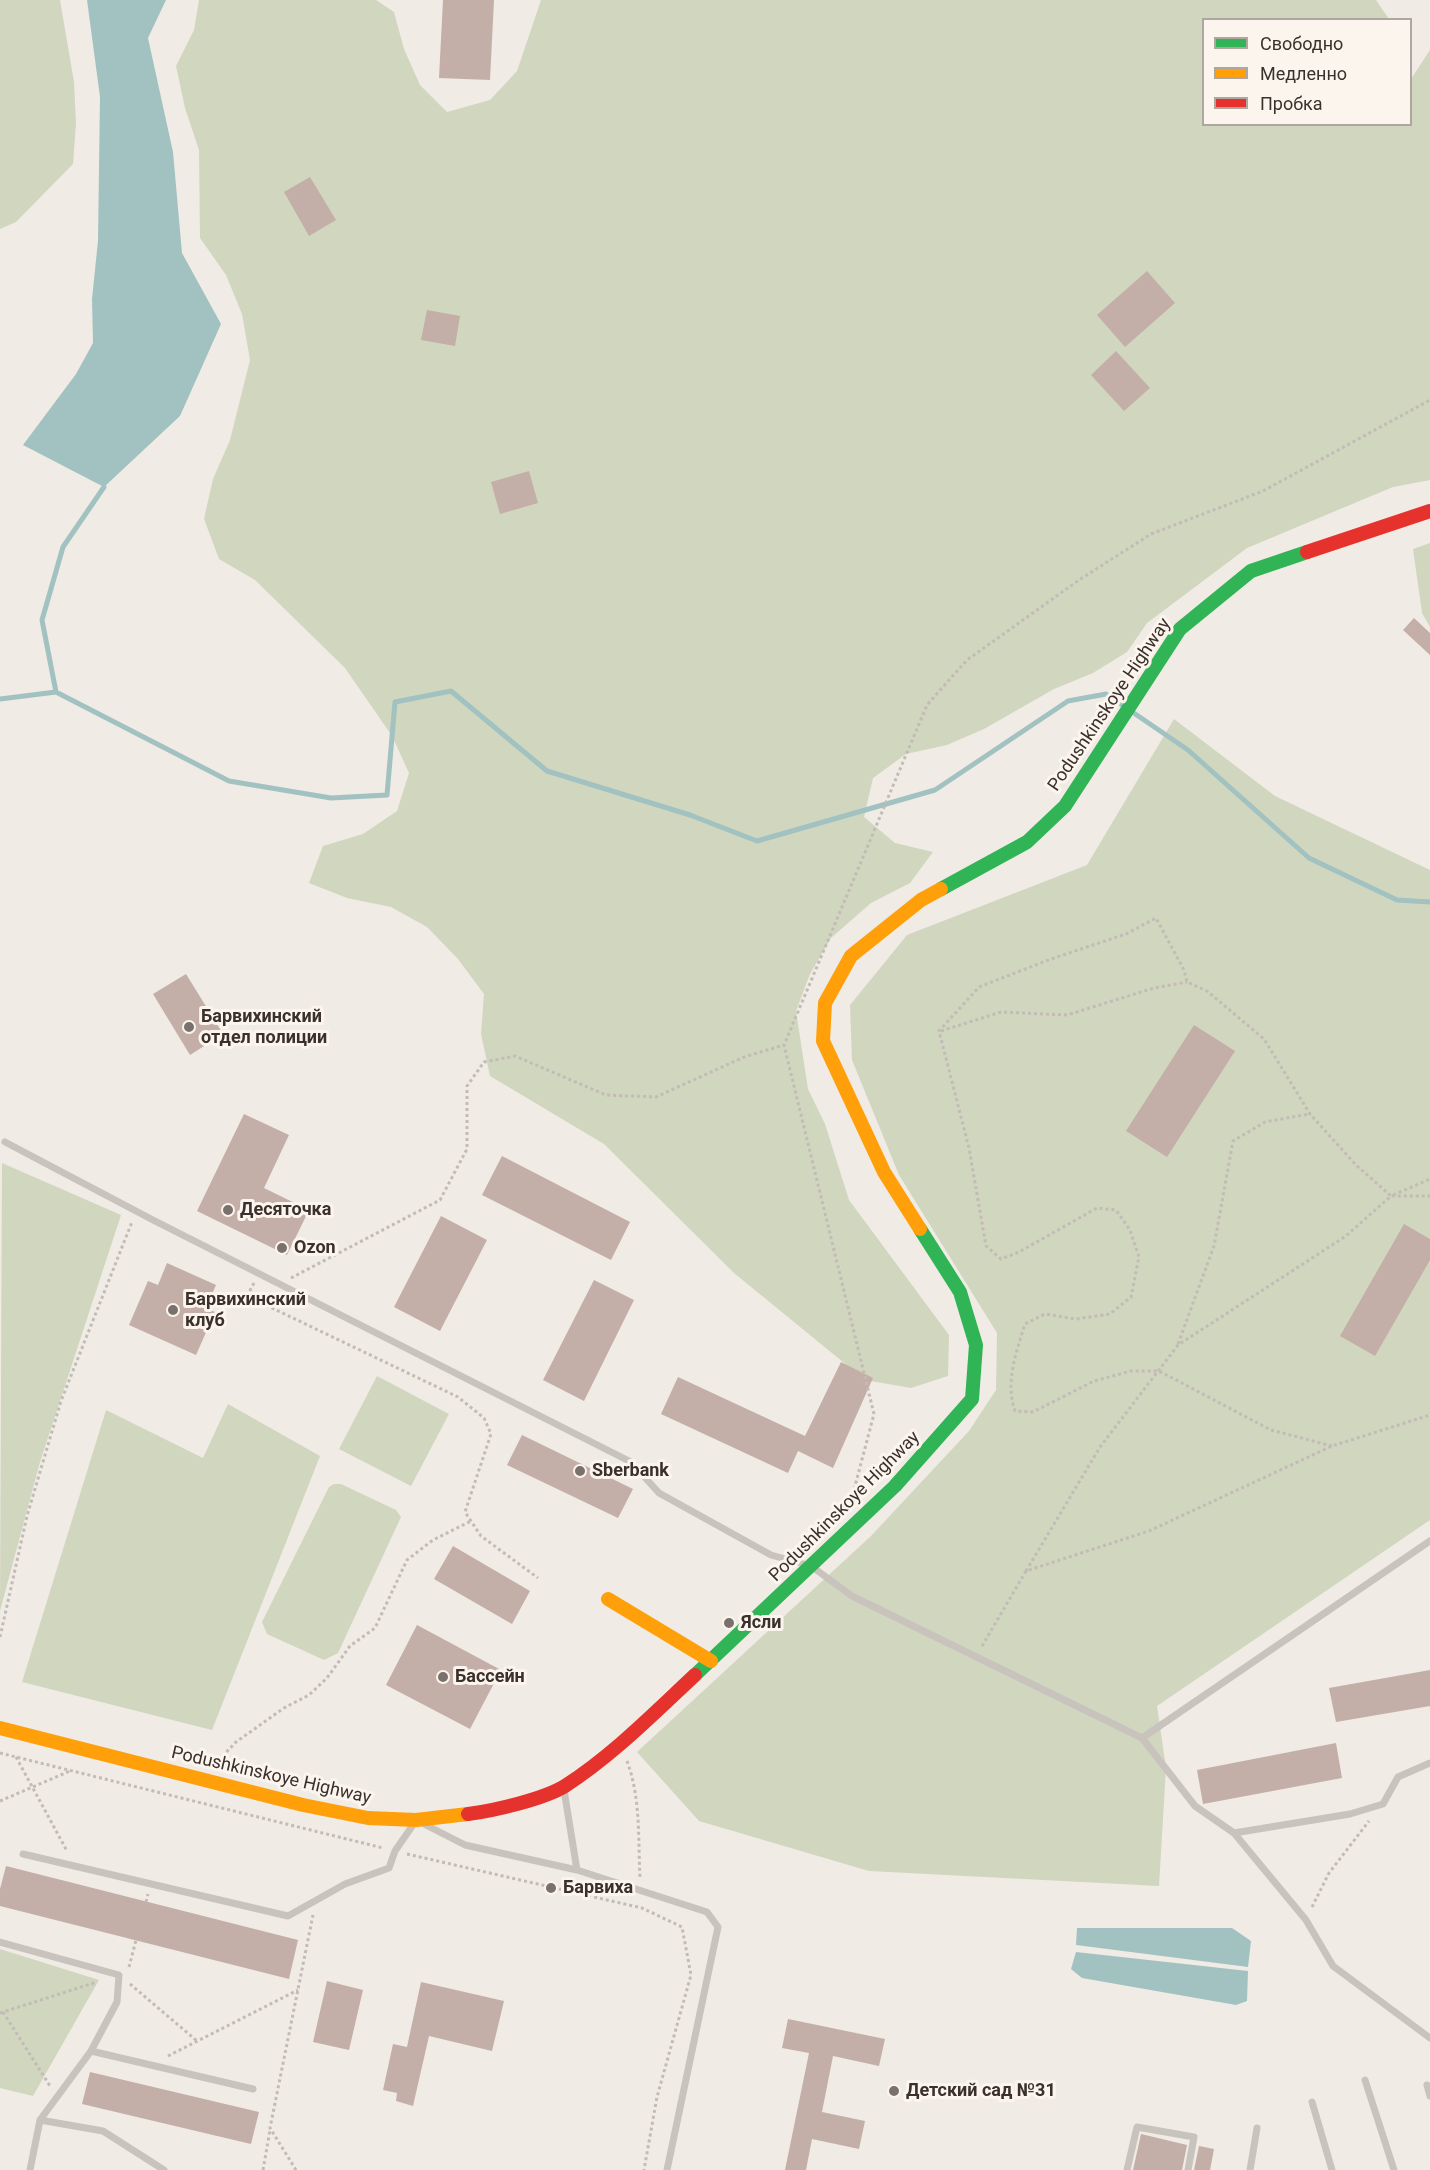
<!DOCTYPE html>
<html>
<head>
<meta charset="utf-8">
<style>
  body { margin:0 }
  #map { position:relative; width:1430px; height:2170px; overflow:hidden; background:#f0ebe5; font-family:Roboto,sans-serif }
  canvas { display:block }
  .legend { position:absolute; left:1202px; top:18px; width:210px; height:108px; box-sizing:border-box; background:#fbf5ee; border:2px solid #aea6a0; margin:0; padding:8px 10px; list-style:none; font-size:18px; color:#3b302b }
  .legend li { display:flex; align-items:center; gap:12px; height:30px }
  .legend b { width:30px; border:2px solid #aea6a0 }
</style>
</head>
<body>
<div id="map">
<canvas width="1430" height="2170"></canvas>
<ul class="legend">
<li><b style="height:8px;background:#30b455"></b>Свободно</li>
<li><b style="height:8px;background:#ff9f0a"></b>Медленно</li>
<li><b style="height:8px;background:#e5322d"></b>Пробка</li>
</ul>
</div>
<script>
const g = document.querySelector('canvas').getContext('2d');
g.lineJoin = 'round';
function fill(path, color) { g.fillStyle = color; g.fill(path, 'evenodd'); }
function stroke(path, color, width, dash) { g.strokeStyle = color; g.lineWidth = width; g.lineCap = dash ? 'butt' : 'round'; g.setLineDash(dash || []); g.stroke(path); }
function write(font, color, halo, rows, align = 'center') {
  g.font = font + ' Roboto,sans-serif'; g.lineWidth = 6; g.setLineDash([]); g.textBaseline = 'middle'; g.strokeStyle = halo; g.fillStyle = color; for (const [text, x, y, turn = 0] of rows) {
    g.save(); g.translate(x, y); g.rotate((+turn || 0) * Math.PI / 180); g.textAlign = isNaN(turn) ? turn : align; if (halo) g.strokeText(text, 0, 0); g.fillText(text, 0, 0); g.restore();
  }
}
const green = new Path2D(`
  M0,0H60L74,82L76,123L73,164L16,222L0,229Z
  M199,0H376L394,12L404,49L420,85L447,112L490,100L517,71L541,0H1376L1389,19L1204,20V124H1410L1411,79L1430,50V480L1393,487L1247,548L1147,623L1127,652L1093,673L1054,689L984,729L947,745L906,754L873,778L864,817L895,843L933,852L910,883L871,903L831,938L810,974L796,1011L808,1089L825,1124L849,1200L949,1335L948,1376L911,1388L865,1380L734,1273L604,1144L490,1076L481,1034L484,994L458,959L427,927L391,907L347,898L309,883L323,846L363,834L397,811L409,773L392,736L345,668L255,580L219,559L204,519L213,479L230,440L250,360L242,314L226,275L200,238L199,150L185,108L176,66L194,30Z
  M1430,543V627L1422,613L1413,549Z
  M1174,719L1275,796L1430,870V1520L1157,1706L1166,1768L1159,1886L869,1871L699,1821L637,1752L871,1536L969,1431L996,1390L997,1333L899,1175L852,1060L850,1005L907,935L1087,865Z
  M2,1163L121,1215L40,1462L0,1611Z
  M377,1376L449,1414L411,1486L339,1449Z
  M228,1404L320,1456L212,1730L22,1682L106,1410L203,1458Z
  M334,1484H341L396,1510L401,1517L338,1653L324,1660L267,1634L262,1622L329,1487Z
  M0,1949L99,1980L33,2096L0,2088Z`);
const water = new Path2D(`
  M87,0H166L148,38L173,152L182,253L221,324L180,416L104,487L23,445L76,374L93,343L92,299L98,241L100,97Z
  M1077,1928H1232L1251,1941L1248,1967L1076,1945Z
  M1076,1952L1248,1971L1247,2001L1236,2005L1082,1978L1071,1969Z`);
const stream = new Path2D(`
  M104,487L63,547L42,620L56,692L229,781L331,798L387,795L395,702L451,691L547,771L690,815L757,841L935,790L1068,701L1106,694L1188,750L1309,858L1397,900L1430,902
  M0,699L56,692`);
const building = new Path2D(`
  M443,0H494L490,80L439,78Z
  M310,177L336,220L309,236L284,192Z
  M1147,271L1175,303L1125,347L1097,315Z
  M427,310L460,316L455,346L421,340Z
  M1116,351L1150,388L1124,411L1091,375Z
  M529,471L538,503L500,514L491,482Z
  M1414,618L1430,633V655L1403,630Z
  M186,974L223,1034L190,1055L153,994Z
  M1194,1025L1235,1051L1167,1157L1126,1131Z
  M244,1114L289,1135L264,1188L309,1210L287,1255L197,1211Z
  M502,1156L630,1222L611,1260L482,1195Z
  M441,1216L487,1240L440,1331L394,1307Z
  M1404,1224L1430,1239V1260L1375,1356L1340,1336Z
  M167,1263L216,1285L206,1308L215,1312L196,1355L129,1325L148,1281L158,1285Z
  M594,1280L634,1300L584,1401L543,1380Z
  M841,1362L873,1378L833,1468L798,1451L788,1473L661,1414L678,1377L805,1436Z
  M522,1435L633,1489L618,1518L507,1465Z
  M453,1546L530,1591L512,1624L434,1579Z
  M417,1625L501,1670L470,1729L386,1685Z
  M1430,1670V1706L1336,1722L1329,1688Z
  M1336,1743L1342,1778L1203,1804L1197,1770Z
  M6,1866L298,1940L289,1979L0,1906V1889Z
  M327,1981L363,1990L349,2050L313,2042Z
  M421,1982L504,2001L492,2051L429,2036L413,2106L396,2101L397,2093L383,2090L393,2044L407,2047Z
  M788,2019L885,2039L879,2066L833,2056L822,2112L865,2121L859,2149L812,2139L806,2170H785L809,2053L782,2048Z
  M90,2072L259,2112L251,2144L82,2104Z
  M1141,2134L1187,2145L1182,2170H1133Z
  M1199,2146L1214,2149L1210,2170H1194Z`);
const path = new Path2D(`
  M941,1031L1001,1012L1067,1015L1154,988L1187,982
  M291,1278L440,1200L467,1149V1086L484,1062L515,1056L606,1095L656,1097L744,1057L784,1045
  M254,1283L247,1296L458,1397L484,1418L491,1434L465,1512L481,1536L538,1578
  M1178,1344L1214,1246L1233,1141L1265,1122L1309,1114
  M1332,1446L1271,1430L1159,1371H1131L1094,1381L1033,1412L1015,1411C1005,1382 1016,1353 1025,1324L1045,1314L1076,1319L1110,1314L1131,1297L1139,1257L1130,1230L1116,1210L1097,1208L1019,1252L1001,1259L986,1246L969,1148L939,1031L979,987L1051,959L1126,934L1156,918L1184,970L1187,982L1207,991L1264,1039L1310,1114L1356,1165L1391,1196L1430,1179
  M851,1501L874,1414L784,1045L927,705L967,660L1079,580L1151,534L1263,491L1430,400
  M1026,1571L1100,1447L1178,1345L1346,1236L1391,1196H1430
  M0,1637L27,1516L61,1401L132,1222
  M982,1646L1026,1571L1149,1531L1332,1446L1430,1415
  M0,1753L383,1848
  M16,1757L67,1851
  M627,1761C641,1798 638,1840 640,1879
  M214,1765L236,1742L284,1708L309,1695L327,1678L350,1646L375,1628L407,1560L433,1540L471,1521
  M0,1801L70,1771
  M407,1854L642,1908L682,1927L691,1975L657,2097L644,2170
  M146,1902L148,1894
  M1312,1907L1329,1873L1369,1821
  M129,1967L136,1940
  M130,1984L197,2041
  M3,2012L50,2086
  M0,2013L97,1982
  M168,2056L298,1990
  M263,2170L270,2130
  M296,2170L270,2128L313,1915`);
const lane = new Path2D(`
  M5,1142L153,1220L631,1462L659,1493L771,1555L811,1566L852,1596L1142,1738L1430,1541
  M1142,1738L1195,1806L1234,1833L1306,1920L1333,1966L1430,2038
  M564,1790L577,1870
  M424,1824L465,1845L577,1870L707,1912L718,1927L667,2170
  M1234,1833L1350,1814L1383,1804L1398,1777L1430,1763
  M23,1854L288,1916L345,1884L389,1868L395,1851L415,1822
  M0,1942L119,1975L117,2002L91,2051
  M1365,2080L1394,2170
  M1427,2085L1430,2096
  M1312,2102L1332,2170
  M30,2170L40,2120
  M164,2170L103,2131L40,2120L91,2051L253,2089
  M1127,2170L1137,2127L1194,2137L1188,2170
  M1250,2170L1257,2128`);
const fast = new Path2D(`
  M941,889L1027,842L1065,806L1180,629L1251,571L1307,552
  M695,1675L895,1486L972,1399L976,1345L960,1292L920,1229`);
const slow = new Path2D(`
  M920,1229L884,1172L823,1041L825,1003L851,956L921,900L941,889
  M608,1599L711,1661
  M0,1728L303,1805L368,1818L416,1820L468,1814`);
const jam = new Path2D(`
  M1307,552L1430,511
  M468,1814C493,1811 544,1799 565,1786C613,1755 653,1714 695,1675`);
const markers = [
  [189,1027,6,"#7a716c"],
  [228,1210,6,"#7a716c"],
  [282,1248,6,"#7a716c"],
  [173,1310,6,"#7a716c"],
  [580,1471,6,"#7a716c"],
  [729,1623,6,"#7a716c"],
  [443,1677,6,"#7a716c"],
  [551,1888,6,"#7a716c"],
  [894,2091,6,"#7a716c"]
];
const streetNames = [
  ["Podushkinskoye Highway",1110,705,-56],
  ["Podushkinskoye Highway",845,1507,-45],
  ["Podushkinskoye Highway",271,1776,13]
];
const poiNames = [
  ["Барвихинский",201,1017],
  ["отдел полиции",201,1038],
  ["Десяточка",240,1210],
  ["Ozon",294,1248],
  ["Барвихинский",185,1300],
  ["клуб",185,1321],
  ["Sberbank",592,1471],
  ["Ясли",741,1623],
  ["Бассейн",455,1677],
  ["Барвиха",563,1888],
  ["Детский сад №31",906,2091]
];
fill(green, '#d1d6bf');
fill(water, '#a1c2c1');
stroke(stream, '#a1c2c1', 5);
fill(building, '#c3afa7');
stroke(path, '#c2bbb6', 3, [3, 3]);
stroke(lane, '#c9c3be', 7);
stroke(fast, '#30b455', 14);
stroke(slow, '#ff9f0a', 14);
stroke(jam, '#e5322d', 14);
for (const [x, y, r, color] of markers) { const dot = new Path2D(); dot.arc(x, y, r, 0, 2 * Math.PI); g.fillStyle = color; g.fill(dot); stroke(dot, '#fbf5ee', 2); }
write('18px', '#3b302b', '#fbf5ee', streetNames);
write('bold 18px', '#3b302b', '#fbf5ee', poiNames, 'left');
</script>
</body>
</html>
